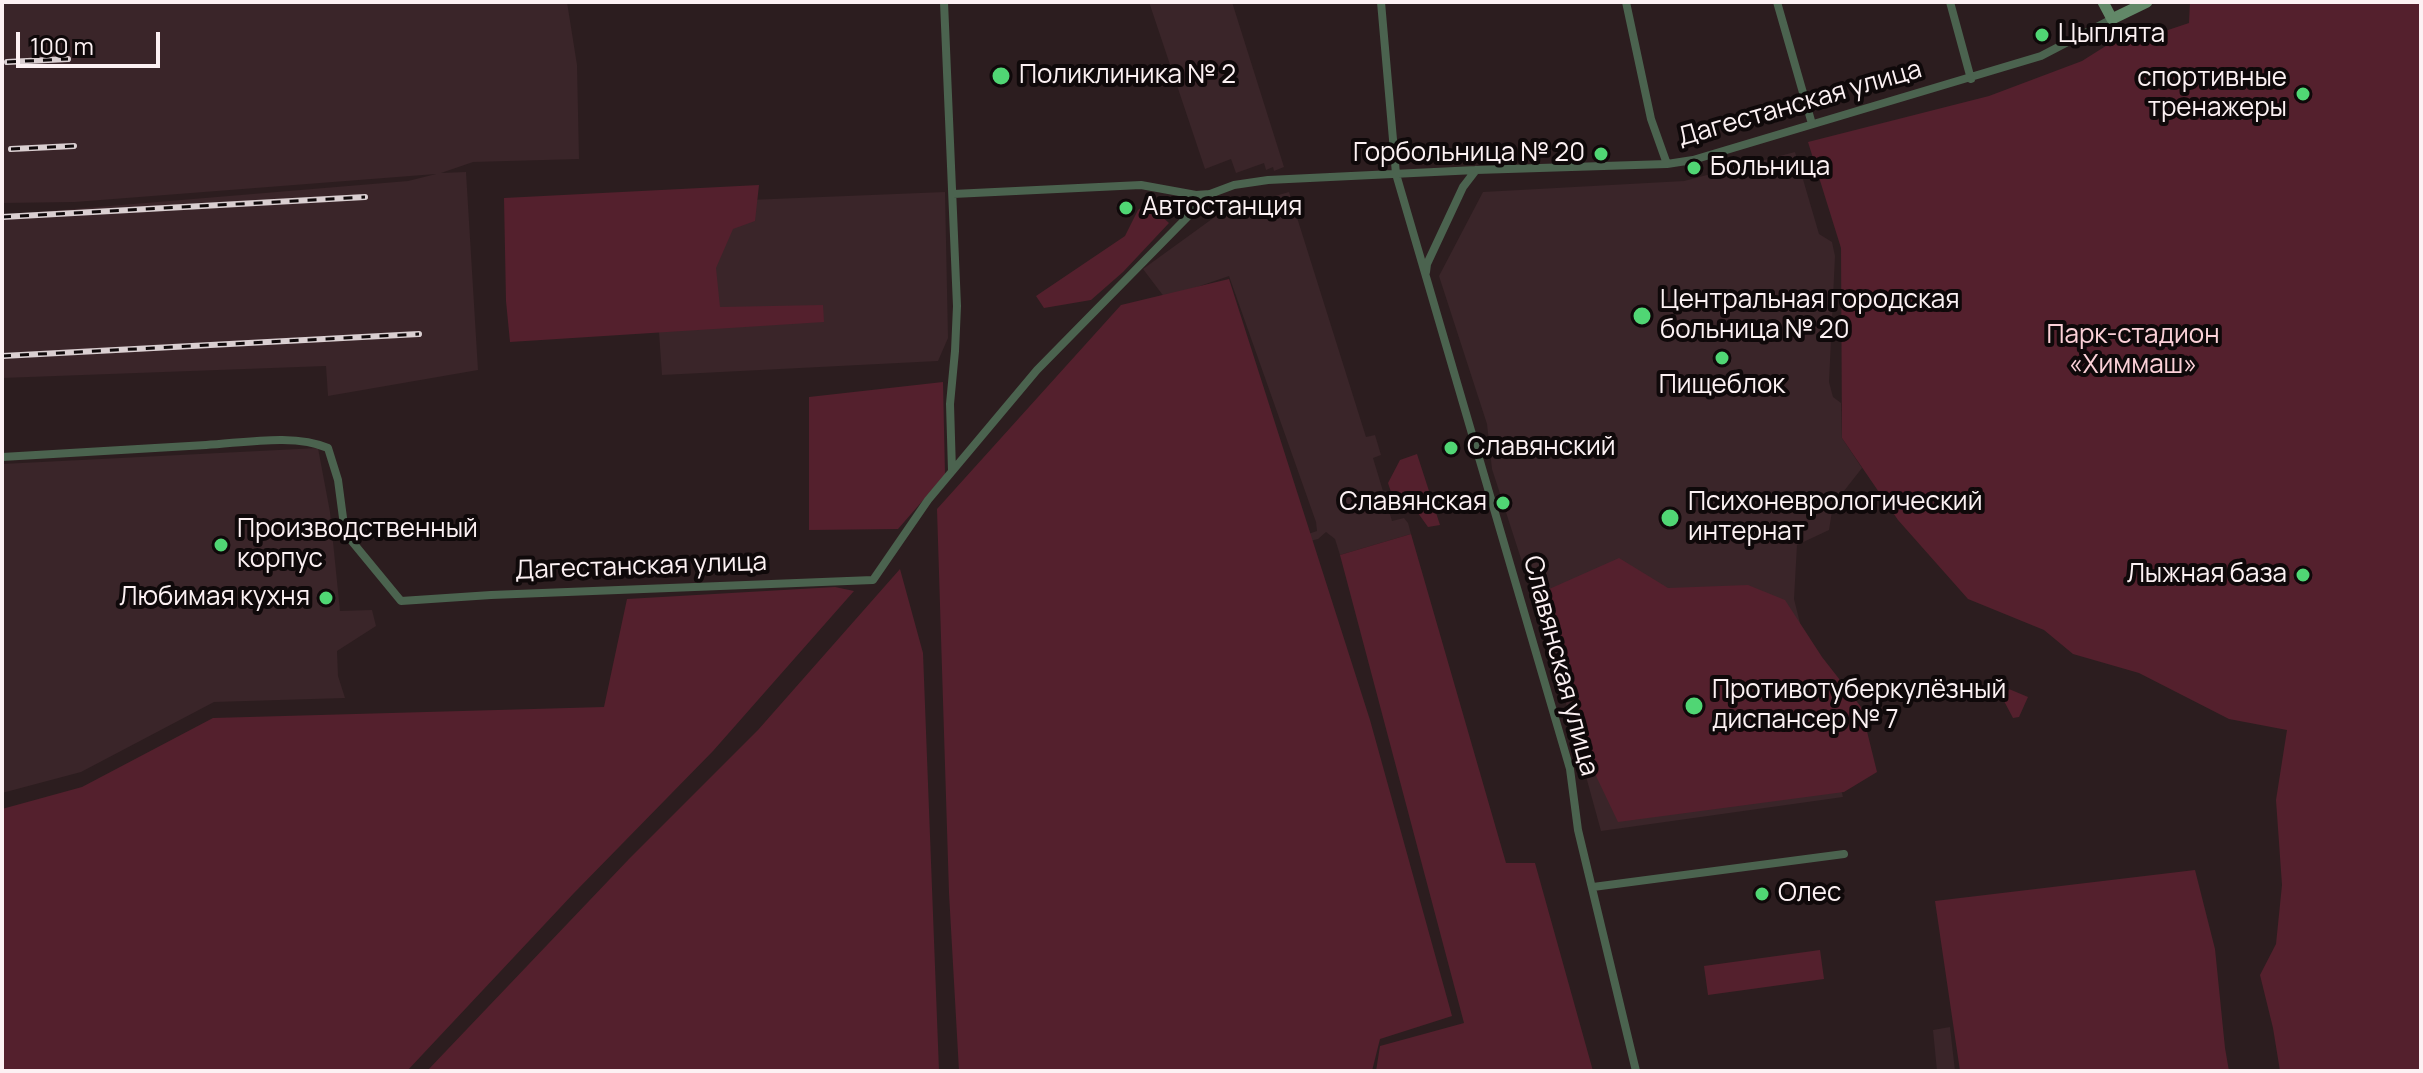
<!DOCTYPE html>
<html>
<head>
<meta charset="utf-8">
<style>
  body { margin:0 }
  #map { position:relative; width:2423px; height:1073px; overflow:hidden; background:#2c1d1f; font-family:Manrope,sans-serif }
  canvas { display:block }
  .frame { position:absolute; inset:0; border:4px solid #fcf1f3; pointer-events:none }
  .scale { position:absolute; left:16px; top:32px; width:144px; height:36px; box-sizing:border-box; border:4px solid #fcf1f3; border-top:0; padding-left:10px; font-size:24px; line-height:28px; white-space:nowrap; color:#fcf1f3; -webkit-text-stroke:6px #0f090a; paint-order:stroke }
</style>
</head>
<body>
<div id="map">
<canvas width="2423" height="1073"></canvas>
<div class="frame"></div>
<div class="scale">100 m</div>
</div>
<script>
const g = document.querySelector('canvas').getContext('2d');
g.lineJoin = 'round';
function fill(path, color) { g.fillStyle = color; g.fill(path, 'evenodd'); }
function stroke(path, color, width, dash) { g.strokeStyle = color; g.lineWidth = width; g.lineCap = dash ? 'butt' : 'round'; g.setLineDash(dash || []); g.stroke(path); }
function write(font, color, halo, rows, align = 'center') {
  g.font = font + ' Manrope,sans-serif'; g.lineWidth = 8; g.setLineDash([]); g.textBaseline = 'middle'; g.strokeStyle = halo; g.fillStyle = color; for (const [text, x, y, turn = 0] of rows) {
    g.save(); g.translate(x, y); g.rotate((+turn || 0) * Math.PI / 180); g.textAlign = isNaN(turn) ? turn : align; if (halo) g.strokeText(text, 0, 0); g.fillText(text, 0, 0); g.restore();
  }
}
const built = new Path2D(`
  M2,2H567L577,65L579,159L473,162L441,173L466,172L478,370L328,396L326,366L2,378V215L408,181L436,174L75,202L2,203Z
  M1149,2H1232L1284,167L1274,171L1273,167L1266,170L1264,163L1236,173L1231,159L1205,169Z
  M1795,152L1819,234L1832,242L1835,256L1829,382L1833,397L1841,403L1842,438L1862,468L1833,505L1829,530L1797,545L1794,599L1843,797L1601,831L1556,667L1492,469L1487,424L1439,276L1483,192L1684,181Z
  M945,192L948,338L938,361L662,375L650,204Z
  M1289,192L1366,437L1375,435L1381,455L1373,458L1392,521L1404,518L1408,523L1411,534L1340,555L1335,539L1326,532L1318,539L1310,541L1308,534L1317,531L1316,522L1229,276L1165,298L1143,269L1223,211Z
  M318,448L330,512L340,611L372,610L376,626L337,651L338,676L345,698L214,702L81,772L2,793V464Z
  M1950,1027L1955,1071H1937L1933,1030Z`);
const green = new Path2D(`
  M2190,2H2421V1071H2280L2273,1028L2260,975L2276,944L2282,885L2276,800L2287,730L2229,719L2139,673L2073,654L2044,630L1968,599L1898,520L1842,438L1841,248L1808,142L1989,96L2082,61L2139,25L2157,29L2159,33L2189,23Z
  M759,185L755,221L733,229L716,268L720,307L823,305L824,322L510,342L506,301L504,198Z
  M1147,203L1169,223L1123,272L1091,300L1044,308L1036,296L1125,236L1138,210Z
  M1229,279L1370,720L1452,1016L1380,1039L1372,1071H959L949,893L937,509L1121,305Z
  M943,382L945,475L898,529L809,530V397Z
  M1417,454L1440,525L1428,527L1418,513L1397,510L1388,483L1400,460Z
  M1411,534L1506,863H1535L1593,1071H1376L1380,1046L1464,1023L1340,555Z
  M1619,558L1668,588L1748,585L1785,600L1822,657L1861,707L1877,772L1844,792L1618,822L1586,755L1547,590Z
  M900,569L923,653L939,1071H427L629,859L758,730Z
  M835,587L854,591L713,751L574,893L407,1071H2V809L82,787L213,718L604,707L627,599Z
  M2009,689L2028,697L2019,717L2013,718L2004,701Z
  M2195,870L2215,949L2225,1048L2229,1071H1960L1935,901Z
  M1820,950L1824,979L1708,995L1704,966Z`);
const street = new Path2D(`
  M944,2L957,306L955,351L950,404L952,471
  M1381,2L1396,174L1570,769L1578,830L1636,1071
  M1626,2L1651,119L1667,164
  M1777,2L1812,124
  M1950,2L1971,79
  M953,194L1141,185L1196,195L1210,194L1234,185L1268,180L1476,170L1667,164L1693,160L2041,56L2112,19
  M1426,272L1427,264L1463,187L1476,170
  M2,457C70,453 138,449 206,445C243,443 294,433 328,448L338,480L345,533L401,601L491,595L873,580L928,500L1037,370L1210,194
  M1593,887L1844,854`);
const secondary = new Path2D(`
  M2103,2L2112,19L2147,2`);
const rail = new Path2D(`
  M7,62L68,59
  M11,149L74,146
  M2,217L365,197
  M2,356L419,334`);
const markers = [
  [2042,35,8,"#50d674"],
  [1001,76,10,"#50d674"],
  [2303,94,8,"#50d674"],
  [1601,154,8,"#50d674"],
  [1694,168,8,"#50d674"],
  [1126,208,8,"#50d674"],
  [1642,316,10,"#50d674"],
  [1722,358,8,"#50d674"],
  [1451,448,8,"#50d674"],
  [1503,503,8,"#50d674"],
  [1670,518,10,"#50d674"],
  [221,545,8,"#50d674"],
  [2303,575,8,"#50d674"],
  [326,598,8,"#50d674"],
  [1694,706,10,"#50d674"],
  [1762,894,8,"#50d674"]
];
const poiNames = [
  ["Цыплята",2058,35],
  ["Поликлиника № 2",1019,76],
  ["спортивные",2287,79,"right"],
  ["тренажеры",2287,109,"right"],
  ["Горбольница № 20",1585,154,"right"],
  ["Больница",1710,168],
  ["Автостанция",1142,208],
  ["Центральная городская",1660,301],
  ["больница № 20",1660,331],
  ["Пищеблок",1722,386,"center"],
  ["Славянский",1467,448],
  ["Славянская",1487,503,"right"],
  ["Психоневрологический",1688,503],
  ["интернат",1688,533],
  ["Производственный",237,530],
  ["корпус",237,560],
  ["Лыжная база",2287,575,"right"],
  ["Любимая кухня",310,598,"right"],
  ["Противотуберкулёзный",1712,691],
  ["диспансер № 7",1712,721],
  ["Олес",1778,894]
];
const streetNames = [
  ["Дагестанская улица",1800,104,-16],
  ["Дагестанская улица",641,567,-2],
  ["Славянская улица",1560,666,75]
];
const parkNames = [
  ["Парк-стадион",2133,336],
  ["«Химмаш»",2133,366]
];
fill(built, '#3a2529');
fill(green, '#54202d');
stroke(street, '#4b634f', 8);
stroke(secondary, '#628868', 11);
stroke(rail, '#dacfd1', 6);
stroke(rail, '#0f090a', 3, [9]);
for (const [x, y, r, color] of markers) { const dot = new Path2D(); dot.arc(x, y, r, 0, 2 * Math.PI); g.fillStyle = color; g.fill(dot); stroke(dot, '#0f090a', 3); }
write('26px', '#fcf1f3', '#0f090a', poiNames, 'left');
write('26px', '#fcf1f3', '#0f090a', streetNames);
write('26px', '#fcd1d8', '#0f090a', parkNames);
</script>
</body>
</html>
